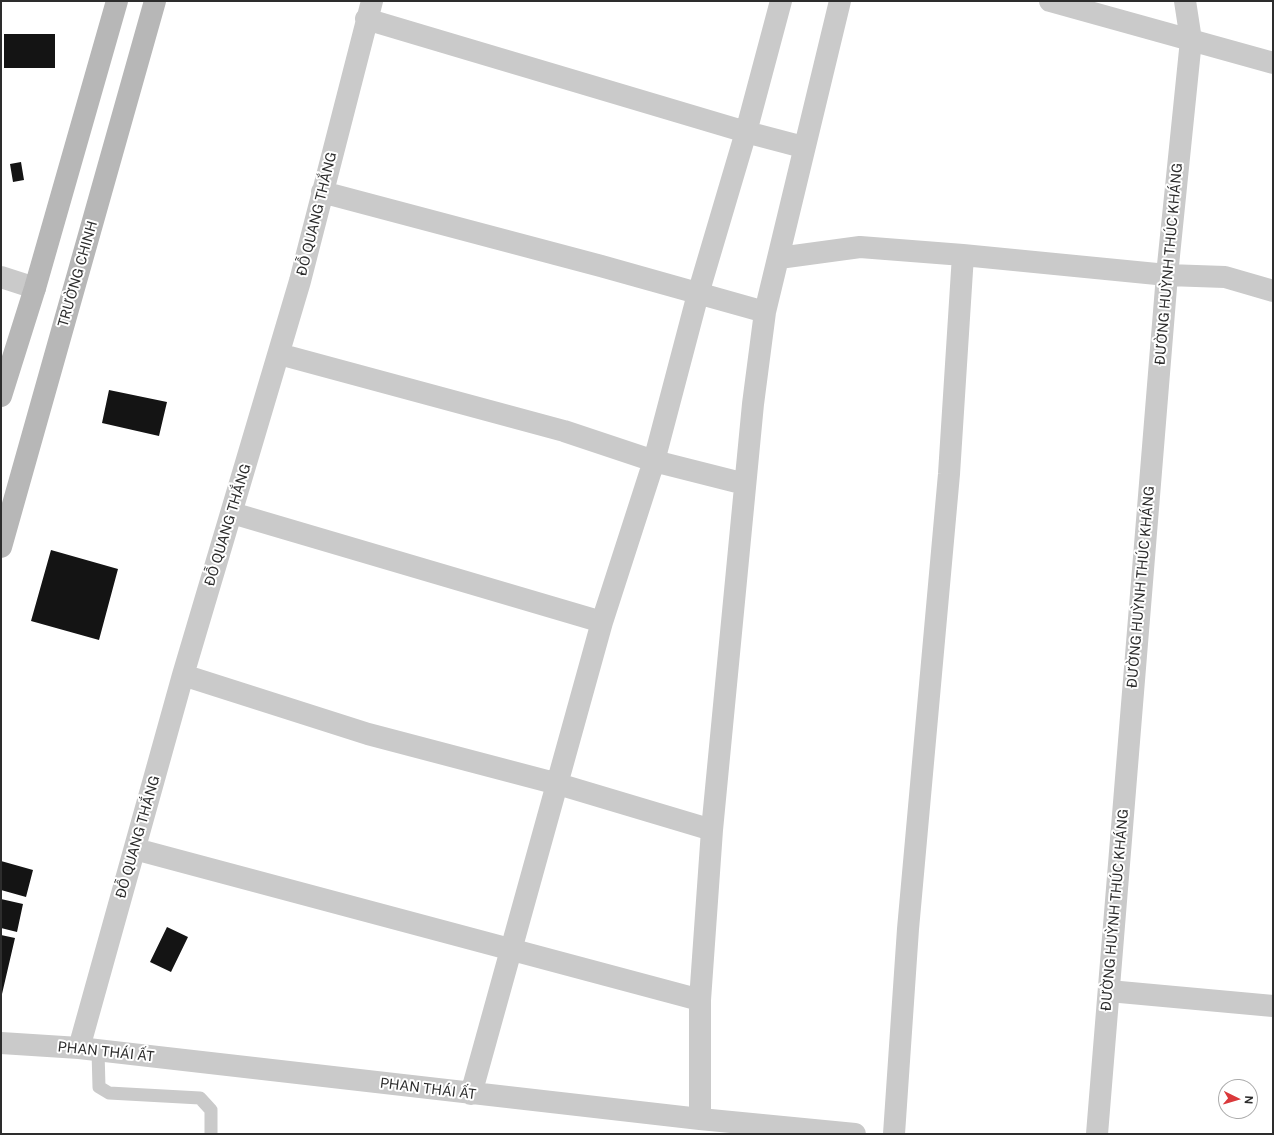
<!DOCTYPE html>
<html>
<head>
<meta charset="utf-8">
<style>
  body { margin:0 }
  #map { position:relative; width:1274px; height:1135px; overflow:hidden; background:#fff; font-family:"Public Sans",sans-serif }
  canvas { display:block }
  .frame { position:absolute; inset:0; border:2px solid #2d2d2d; pointer-events:none }
  .north { position:absolute; left:1218px; top:1079px; width:40px; height:40px; box-sizing:border-box; background:#fff; border:1px solid #ababab; border-radius:50%; rotate:95deg; font-size:11px; font-weight:700; line-height:16px; text-align:center; color:#2d2d2d }
  .north::after { content:''; display:block; margin:auto; width:14px; height:18px; background:#da393b; clip-path:polygon(50% 0,100% 100%,50% 72%,0 100%) }
</style>
</head>
<body>
<div id="map">
<canvas width="1274" height="1135"></canvas>
<div class="frame"></div>
<div class="north">N</div>
</div>
<script>
const g = document.querySelector('canvas').getContext('2d');
g.lineJoin = 'round';
function fill(path, color) { g.fillStyle = color; g.fill(path, 'evenodd'); }
function stroke(path, color, width, dash) { g.strokeStyle = color; g.lineWidth = width; g.lineCap = dash ? 'butt' : 'round'; g.setLineDash(dash || []); g.stroke(path); }
function write(font, color, halo, rows, align = 'center') {
  g.font = font + ' "Public Sans",sans-serif'; g.lineWidth = 4; g.setLineDash([]); g.textBaseline = 'middle'; g.strokeStyle = halo; g.fillStyle = color; for (const [text, x, y, turn = 0] of rows) {
    g.save(); g.translate(x, y); g.rotate((+turn || 0) * Math.PI / 180); g.textAlign = isNaN(turn) ? turn : align; if (halo) g.strokeText(text, 0, 0); g.fillText(text, 0, 0); g.restore();
  }
}
const building = new Path2D(`
  M4,34H55V68H4Z
  M21,162L24,180L13,182L10,164Z
  M109,390L167,402L159,436L102,423Z
  M51,550L118,569L99,640L31,621Z
  M1,861L33,870L26,897L1,890Z
  M1,899L23,904L17,932L1,928Z
  M167,927L188,937L171,972L150,962Z
  M1,935L15,938L2,994H1Z`);
const lane = new Path2D(`
  M98,1051L99,1087L109,1093L200,1098L211,1110V1134`);
const street = new Path2D(`
  M1050,1L1273,63
  M366,19L746,132L803,147
  M322,192L601,266L765,312
  M779,258L860,247L963,255L1167,275L1225,277L1273,291
  M1,277L35,288
  M279,354L564,431L654,461L745,484
  M232,513L602,622
  M183,675L368,734L558,784L712,830
  M135,849L700,1000
  M1109,991L1273,1006
  M1,1043L79,1048L700,1119L855,1134
  M79,1048L183,675L300,281L372,1
  M471,1094L602,622L654,461L698,294L746,132L781,1
  M700,1119V1000L712,830L753,404L765,312L840,1
  M894,1134L908,929L949,474L963,255
  M1097,1134L1167,275L1191,40L1185,1`);
const secondary = new Path2D(`
  M1,396L35,288L117,1
  M1,547L155,1`);
const streetNames = [
  ["ĐỖ QUANG THẮNG",317,214,-76],
  ["ĐƯỜNG HUỲNH THÚC KHÁNG",1169,264,-85],
  ["TRƯỜNG CHINH",78,274,-74],
  ["ĐỖ QUANG THẮNG",228,525,-73],
  ["ĐƯỜNG HUỲNH THÚC KHÁNG",1141,587,-85],
  ["ĐỖ QUANG THẮNG",138,837,-74],
  ["ĐƯỜNG HUỲNH THÚC KHÁNG",1115,910,-85],
  ["PHAN THÁI ẤT",106,1052,6],
  ["PHAN THÁI ẤT",428,1089,7]
];
fill(building, '#141414');
stroke(lane, '#cacaca', 13);
stroke(street, '#cacaca', 22);
stroke(secondary, '#b7b7b7', 22);
write('14px', '#2d2d2d', '#fff', streetNames);
</script>
</body>
</html>
